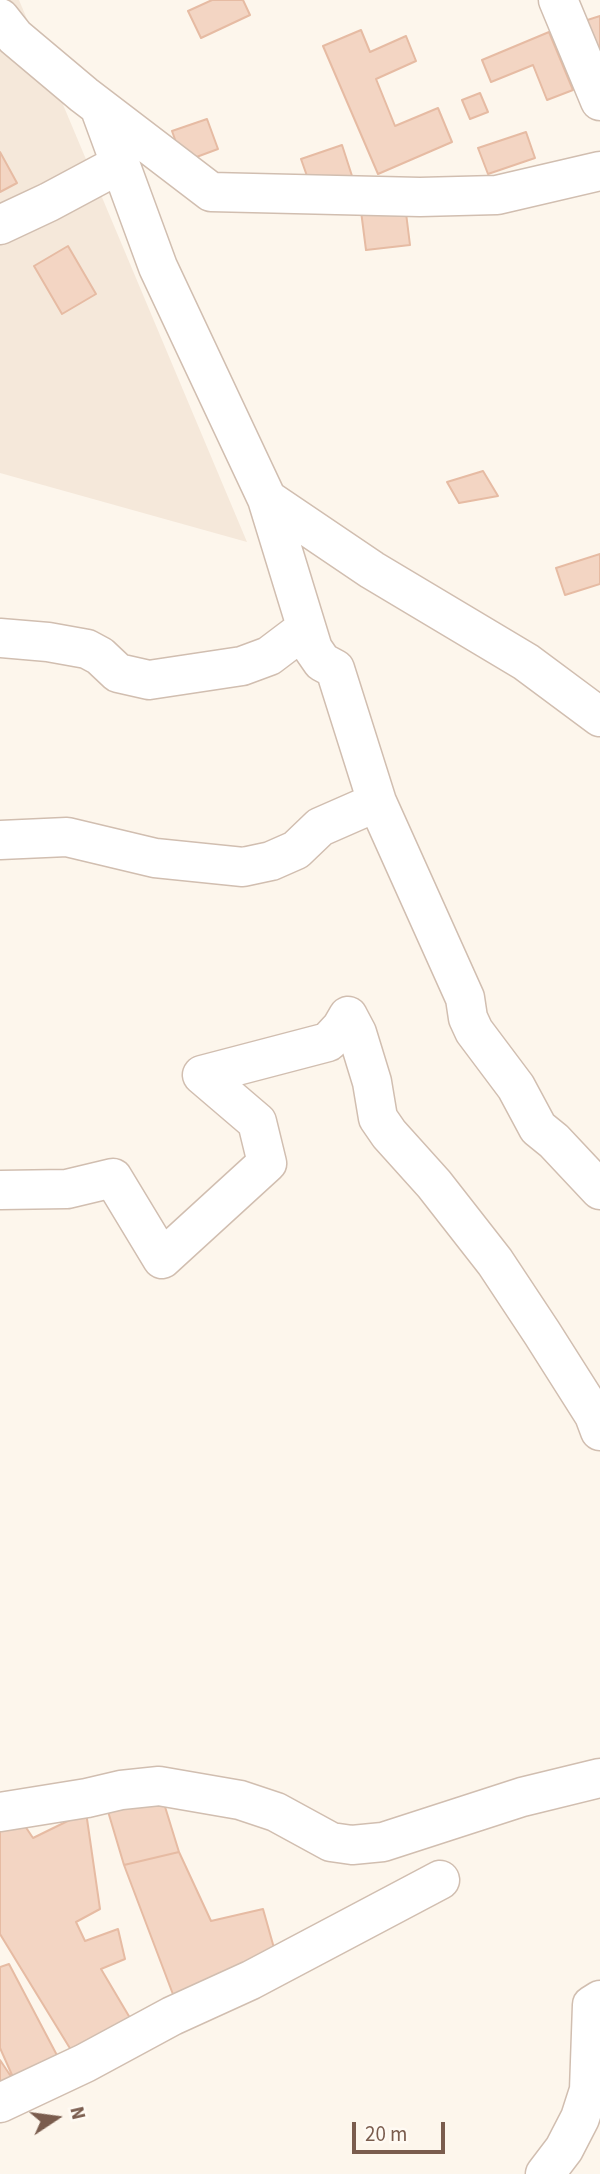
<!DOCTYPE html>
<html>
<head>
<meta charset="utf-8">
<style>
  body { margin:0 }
  #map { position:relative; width:600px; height:2174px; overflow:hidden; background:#fdf6ec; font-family:"Source Sans 3",sans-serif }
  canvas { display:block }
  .north { position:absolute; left:21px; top:2083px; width:70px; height:70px; -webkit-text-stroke:5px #fffaf3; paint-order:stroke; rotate:77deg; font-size:19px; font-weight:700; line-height:28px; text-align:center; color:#7a5c4d }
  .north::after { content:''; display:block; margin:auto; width:24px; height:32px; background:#7a5c4d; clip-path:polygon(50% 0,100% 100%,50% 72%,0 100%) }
  .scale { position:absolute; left:352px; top:2122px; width:93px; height:32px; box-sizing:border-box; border:4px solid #7a5c4d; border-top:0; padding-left:9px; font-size:21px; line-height:24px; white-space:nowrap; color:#7a5c4d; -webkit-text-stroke:5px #fffaf3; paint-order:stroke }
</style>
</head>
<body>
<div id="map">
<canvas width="600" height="2174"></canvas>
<div class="north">N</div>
<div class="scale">20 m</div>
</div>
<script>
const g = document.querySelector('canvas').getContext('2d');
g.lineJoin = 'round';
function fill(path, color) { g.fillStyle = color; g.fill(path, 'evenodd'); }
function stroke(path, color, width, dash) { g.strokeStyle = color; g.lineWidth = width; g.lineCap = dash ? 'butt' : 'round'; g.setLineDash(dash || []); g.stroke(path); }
const residential = new Path2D(`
  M0,0H19L247,542L0,473Z`);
const building = new Path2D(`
  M212,0H243L250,15L201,38L188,11Z
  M600,16V51L578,23Z
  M361,30L370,52L406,36L416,61L376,79L395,126L438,108L452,142L378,174L323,46Z
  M549,32L573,90L547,100L533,65L491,82L482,60Z
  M480,93L488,112L470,119L462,100Z
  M207,119L218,149L183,162L172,131Z
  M526,132L535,158L488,174L478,148Z
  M342,145L353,179L307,176L301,159Z
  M0,152L17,183L0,192Z
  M405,205L410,245L366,250L361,211Z
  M68,246L96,294L62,314L34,266Z
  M483,471L498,496L459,503L447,482Z
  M600,554V584L565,595L556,568Z
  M162,1797L179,1852L124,1865L107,1808Z
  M86,1812L100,1909L76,1922L85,1941L118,1929L125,1959L101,1969L133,2023L71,2050L0,1934V1827L21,1820L33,1838Z
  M179,1852L211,1921L263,1909L274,1948L174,1997L124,1865Z
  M9,1964L60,2061L16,2084L0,2048V1967Z
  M0,2060L16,2084L0,2091Z`);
const minor = new Path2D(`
  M558,0L600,101
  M0,18L15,37L84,95L211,192L420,197L497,195L600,171
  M100,109L158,267L267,499L372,570L526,662L600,717
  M0,225L49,202L120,164
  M267,499L313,649L322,662L335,669L377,802L465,998L468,1018L474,1031L516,1087L538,1128L554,1141L600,1190
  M0,638L48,642L87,649L100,656L118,673L149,680L242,666L269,656L306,628
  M0,840L67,837L155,858L243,867L271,861L296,850L320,827L377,802
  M348,1016L357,1033L372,1082L378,1118L389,1134L434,1184L495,1262L542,1333L594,1415L600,1431
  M0,1190L67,1189L113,1178L162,1259L267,1163L257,1122L202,1075L328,1042L341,1028L348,1016
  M0,1812L87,1798L121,1790L159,1786L240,1800L276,1812L331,1842L352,1845L383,1842L522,1797L600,1778
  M0,2103L85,2063L172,2016L251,1980L440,1880
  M545,2174L564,2149L580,2118L589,2090L592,2005L600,2000`);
fill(residential, '#f5e8da');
fill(building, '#f3d5c3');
stroke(building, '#e6bba3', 2);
stroke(minor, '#d1beb0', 41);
stroke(minor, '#fff', 38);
</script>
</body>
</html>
